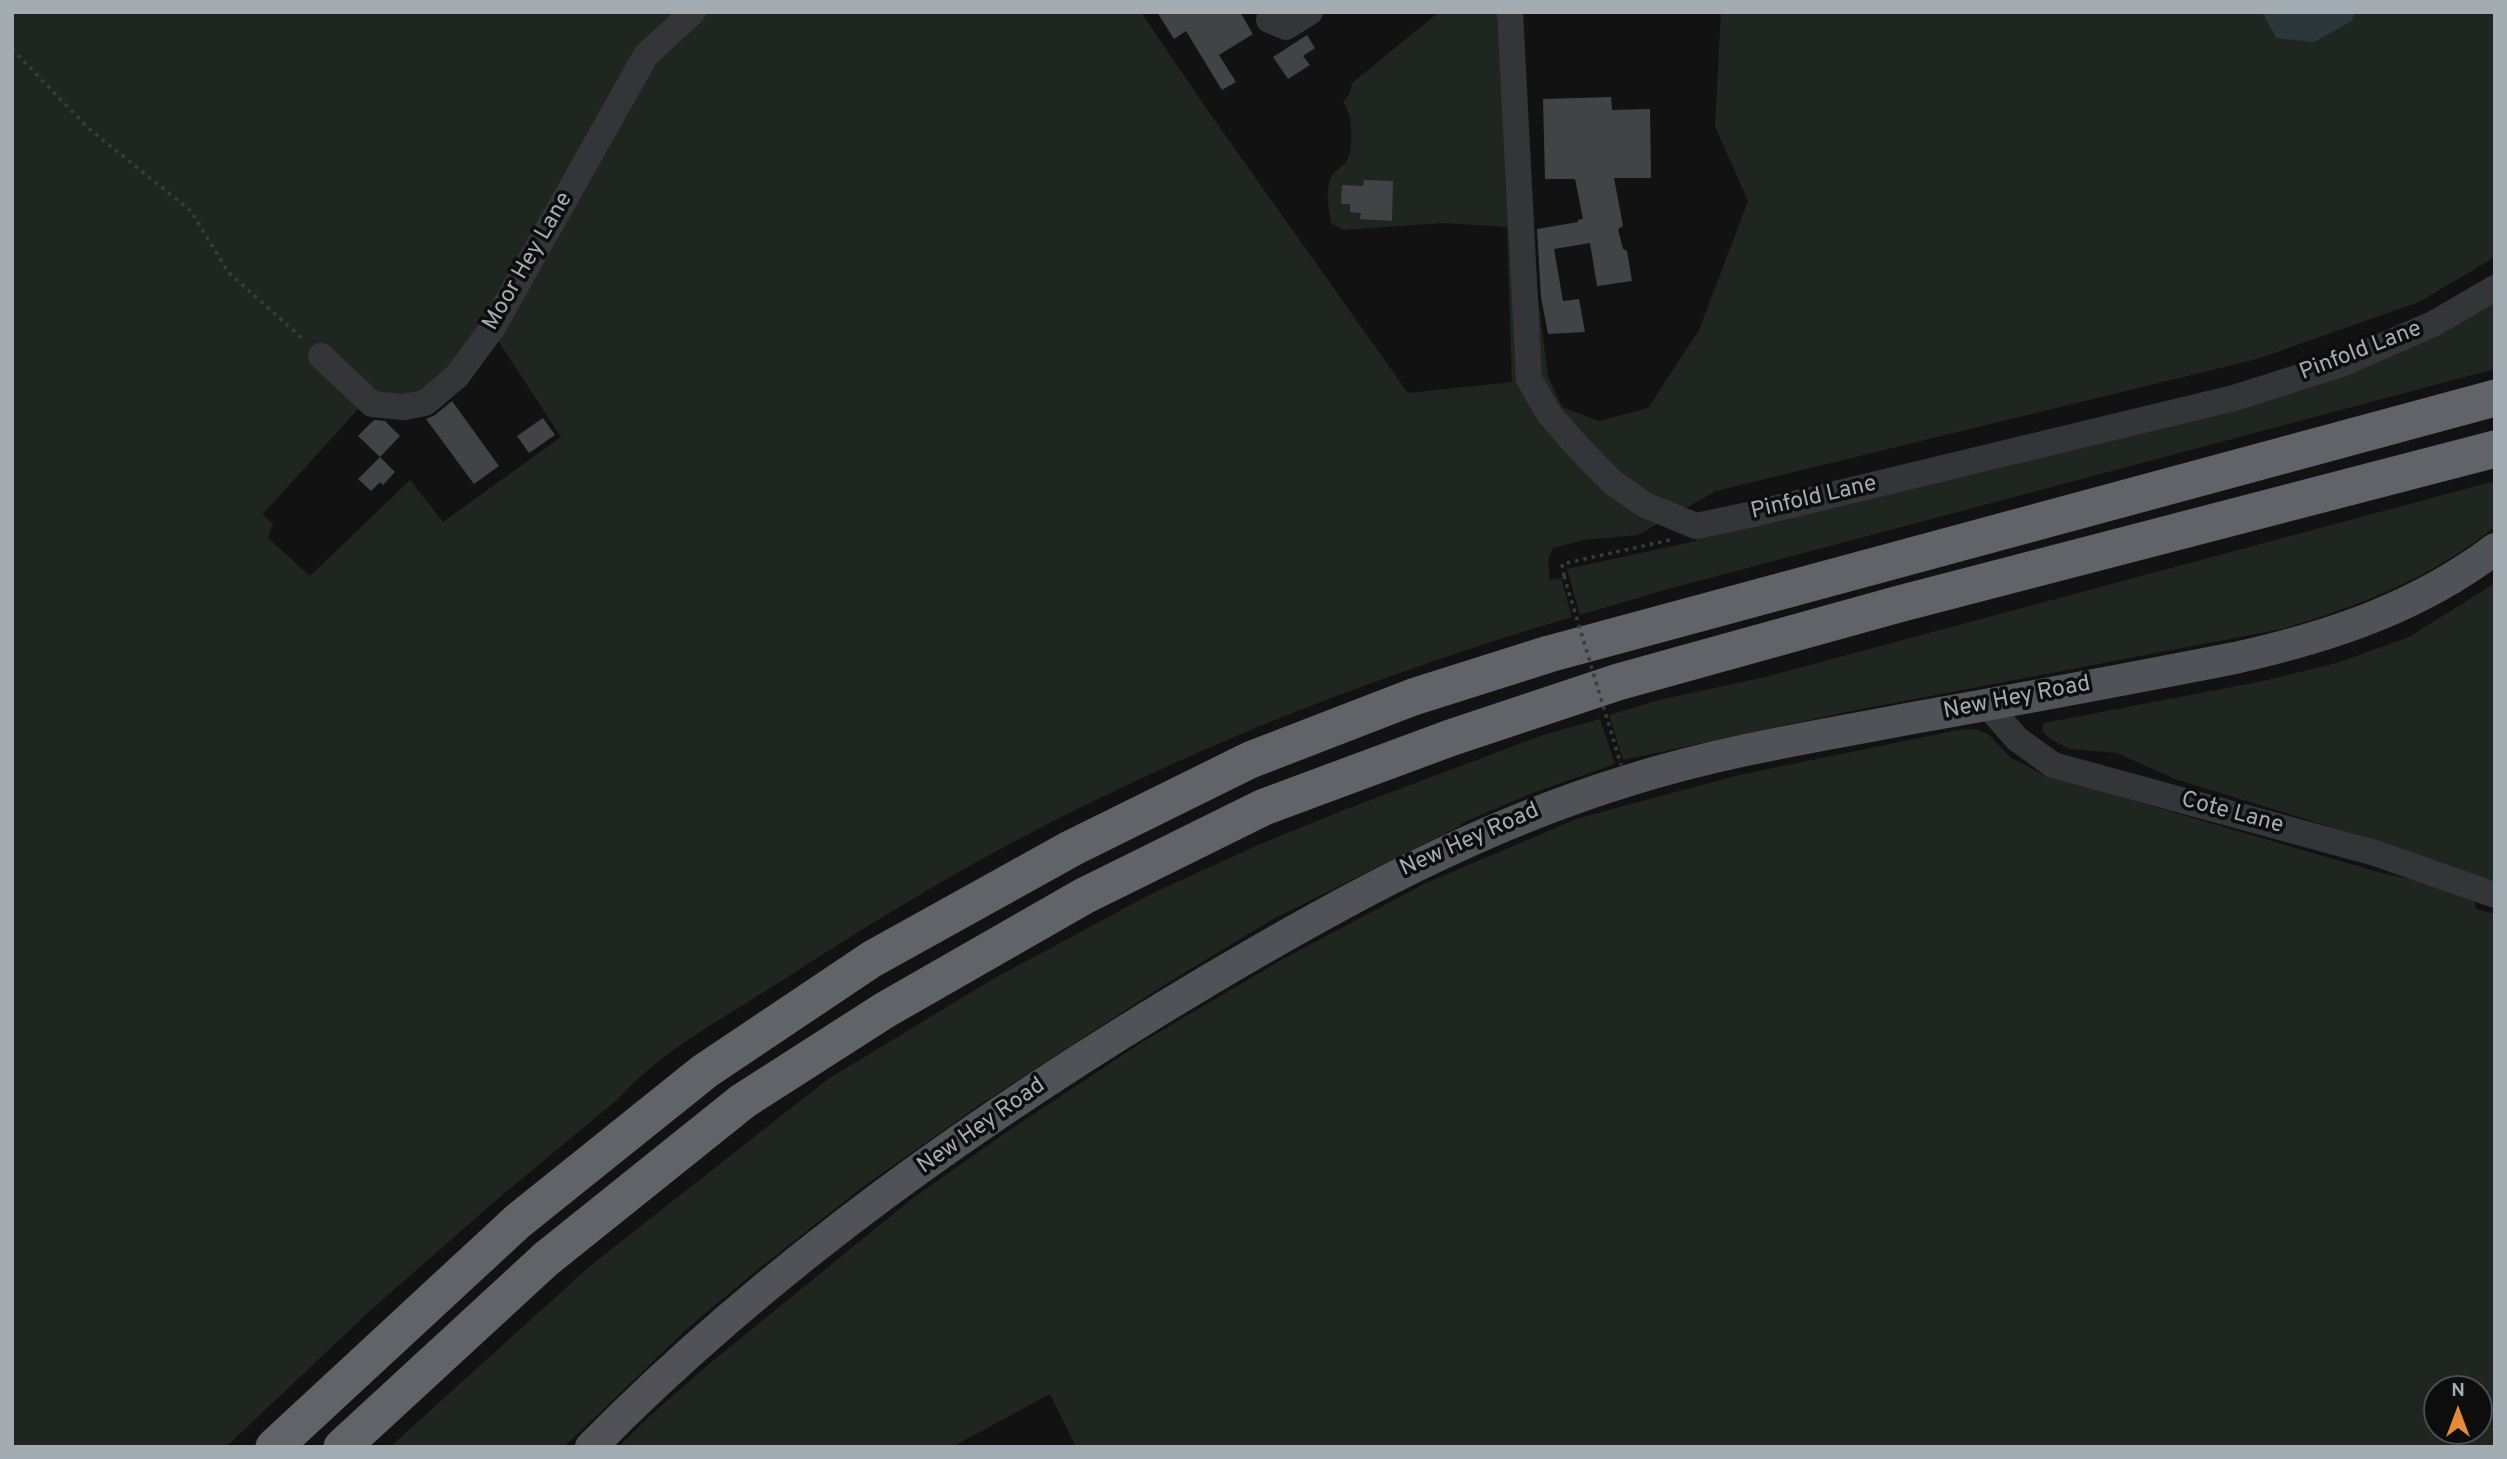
<!DOCTYPE html>
<html>
<head>
<meta charset="utf-8">
<style>
  body { margin:0 }
  #map { position:relative; width:2507px; height:1459px; overflow:hidden; background:#121213; font-family:Overpass,sans-serif }
  canvas { display:block }
  .frame { position:absolute; inset:0; border:14px solid #a4acb3; pointer-events:none }
  .north { position:absolute; left:2423px; top:1375px; width:70px; height:70px; box-sizing:border-box; background:#0d0d0e; border:2px solid #494d50; border-radius:50%; rotate:0deg; font-size:19px; font-weight:700; line-height:28px; text-align:center; color:#a4acb3 }
  .north::after { content:''; display:block; margin:auto; width:24px; height:32px; background:#e38b3b; clip-path:polygon(50% 0,100% 100%,50% 72%,0 100%) }
</style>
</head>
<body>
<div id="map">
<canvas width="2507" height="1459"></canvas>
<div class="frame"></div>
<div class="north">N</div>
</div>
<script>
const g = document.querySelector('canvas').getContext('2d');
g.lineJoin = 'round';
function fill(path, color) { g.fillStyle = color; g.fill(path, 'evenodd'); }
function stroke(path, color, width, dash) { g.strokeStyle = color; g.lineWidth = width; g.lineCap = dash ? 'butt' : 'round'; g.setLineDash(dash || []); g.stroke(path); }
function write(font, color, halo, rows, align = 'center') {
  g.font = font + ' Overpass,sans-serif'; g.lineWidth = 7; g.setLineDash([]); g.textBaseline = 'middle'; g.strokeStyle = halo; g.fillStyle = color; for (const [text, x, y, turn = 0] of rows) {
    g.save(); g.translate(x, y); g.rotate((+turn || 0) * Math.PI / 180); g.textAlign = isNaN(turn) ? turn : align; if (halo) g.strokeText(text, 0, 0); g.fillText(text, 0, 0); g.restore();
  }
}
const green = new Path2D(`
  M12,12H1141L1206,108L1408,393L1512,382L1507,227L1444,223L1342,230L1331,223C1329,209 1325,192 1331,178C1333,171 1342,168 1346,162C1354,149 1353,114 1343,102L1350,93L1352,83L1439,12H1523L1533,258L1548,376L1562,407L1599,421L1648,408L1699,330L1748,201L1715,126L1721,12H2262L2276,38L2352,21L2355,12H2495V257L2419,302L2257,359L1716,491L1638,535L1584,540L1553,548L1548,560L1550,580L1561,578L1572,617C1389,671 1210,740 1040,828C954,872 871,923 789,976C731,1014 665,1047 618,1099L494,1202L373,1308L226,1447H12ZM481,320L499,342L561,437L443,522L410,480L310,576L268,538L273,524L263,514L359,408L403,399L435,385L468,343Z
  M2495,298V369L1661,591L1580,615L1567,569L1696,541L1705,531L2121,433Z
  M2495,481V527C2432,577 2358,607 2282,629L1852,711L1623,760L1609,715L1659,700L1765,677Z
  M2495,583V881L2383,843L2175,779L2117,753L2070,749L2052,740L2042,731L2044,723L2263,681L2337,663L2409,637Z
  M1600,719L1615,764L1527,795L1462,823L1460,826L1273,919L1166,984L978,1106L864,1186L756,1271L689,1327L564,1447H390L590,1266L828,1079L993,979L1153,893L1258,845L1349,808L1543,735Z
  M1975,729L1988,734L2010,757L2042,774L2385,874L2445,886L2474,898L2476,909L2495,914V1447H1076L1050,1394L952,1447H618L653,1413L709,1364L913,1198L1014,1127L1144,1041L1283,959L1426,883L1579,818L1739,775L1958,730ZM2437,1389H2479V1431H2437Z`);
const water = new Path2D(`
  M2262,12H2355L2352,21L2314,42L2276,38Z`);
const building = new Path2D(`
  M1157,12H1240L1253,34L1219,55L1236,82L1222,90L1186,31L1174,39Z
  M1307,35L1315,48L1303,56L1310,65L1288,79L1273,57Z
  M1611,97L1612,110L1650,109L1651,178H1614L1623,226L1618,229L1623,249L1627,251L1632,281L1597,286L1590,243L1554,249L1563,301L1579,299L1585,332L1548,334L1541,297L1537,229L1578,222V220L1583,219L1575,179H1545L1543,99Z
  M1364,180L1393,181L1392,221L1360,219L1361,213L1350,212V204H1341L1342,185L1363,186Z
  M452,401L499,466L474,484L426,419L435,415Z
  M543,418L555,435L529,453L517,436Z
  M374,420L385,421L400,436L380,457L358,436Z
  M380,457L395,472L383,485L380,482L371,491L358,479Z`);
const path = new Path2D(`
  M12,49L88,128L191,211L228,272L304,340
  M1564,576L1562,564L1670,540`);
const minor = new Path2D(`
  M1510,12L1529,379L1549,414L1579,448L1612,482L1645,505L1696,526L1753,514L2234,398L2341,364L2433,324L2495,288
  M1269,20L1286,27L1310,12
  M321,356L372,404L404,407L425,403L457,376L493,327L646,55L693,12
  M1987,705L2017,739L2053,765L2375,853L2495,895`);
const major = new Path2D(`
  M591,1447C772,1263 987,1112 1209,980C1344,900 1479,826 1630,780C1722,751 1818,736 1913,718C2020,699 2128,679 2235,658C2329,637 2417,608 2495,549`);
const highway = new Path2D(`
  M274,1447L518,1221L705,1071L872,959L1072,848L1250,760L1413,697L1549,654L2495,398
  M342,1447L546,1259L743,1101L885,1010L1084,896L1264,807L1450,738L1618,682L1899,604L2495,449`);
const pathBridge = new Path2D(`
  M1564,576L1621,765`);
const streetNames = [
  ["Moor Hey Lane",529,262,-60],
  ["Pinfold Lane",2361,352,-21],
  ["Pinfold Lane",1814,499,-13],
  ["New Hey Road",2017,699,-11],
  ["Cote Lane",2232,814,15],
  ["New Hey Road",1470,841,-24],
  ["New Hey Road",982,1127,-35]
];
fill(green, '#1f261f');
fill(water, '#2c373b');
fill(building, '#414346');
stroke(path, '#393c3f', 3.5, [3.5, 5]);
stroke(minor, '#333538', 26);
stroke(major, '#505257', 32);
stroke(highway, '#606469', 37);
stroke(pathBridge, '#393c3f', 3.5, [3.5, 5]);
write('23px', '#a4acb3', '#0d0d0e', streetNames);
</script>
</body>
</html>
